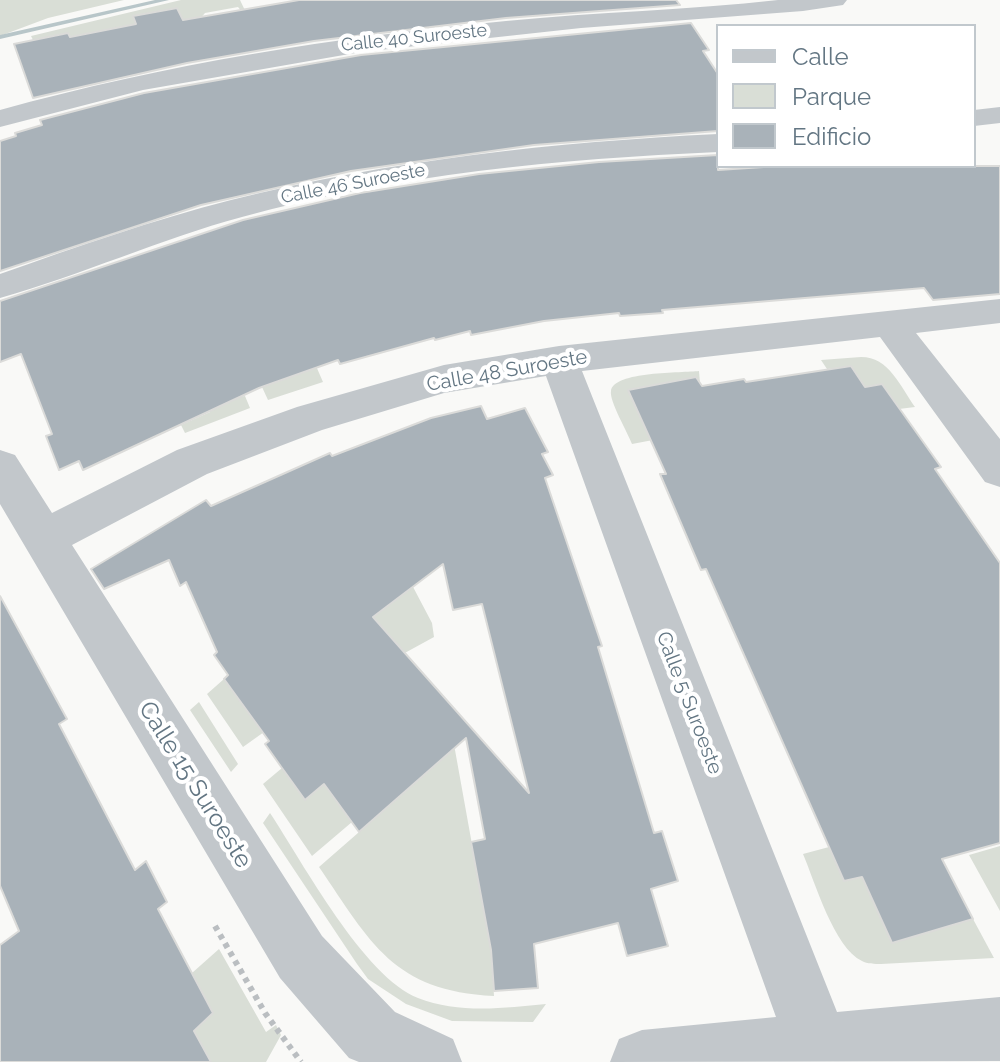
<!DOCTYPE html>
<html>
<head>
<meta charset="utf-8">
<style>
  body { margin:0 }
  #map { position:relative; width:1000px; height:1062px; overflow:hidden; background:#f9f9f7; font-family:Raleway,sans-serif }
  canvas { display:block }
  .legend { position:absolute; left:716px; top:24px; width:260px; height:144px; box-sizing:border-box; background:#fff; border:2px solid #c1c8cd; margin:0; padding:10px 14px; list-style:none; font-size:24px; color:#637683 }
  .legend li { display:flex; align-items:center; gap:16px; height:40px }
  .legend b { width:40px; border:2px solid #c1c8cd }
</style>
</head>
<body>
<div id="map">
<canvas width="1000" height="1062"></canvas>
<ul class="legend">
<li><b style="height:10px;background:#c2c7cb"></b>Calle</li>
<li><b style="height:22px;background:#d9ded6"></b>Parque</li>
<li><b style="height:22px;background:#a9b2b9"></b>Edificio</li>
</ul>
</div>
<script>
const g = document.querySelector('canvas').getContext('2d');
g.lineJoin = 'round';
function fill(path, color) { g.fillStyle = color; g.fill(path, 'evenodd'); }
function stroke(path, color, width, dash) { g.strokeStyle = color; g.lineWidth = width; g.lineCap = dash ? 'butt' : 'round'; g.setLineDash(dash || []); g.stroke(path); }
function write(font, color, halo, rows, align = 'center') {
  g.font = font + ' Raleway,sans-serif'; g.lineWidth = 8; g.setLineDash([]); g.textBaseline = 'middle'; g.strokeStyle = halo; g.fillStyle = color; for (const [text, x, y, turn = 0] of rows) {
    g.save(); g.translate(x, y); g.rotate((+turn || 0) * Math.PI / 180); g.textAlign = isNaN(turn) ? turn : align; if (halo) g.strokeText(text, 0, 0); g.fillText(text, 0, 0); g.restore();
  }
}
const green = new Path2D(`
  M0,0H124L48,18L0,36Z
  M181,0H240L251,23L238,7L205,13L199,20L185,24L177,8L134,16L139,31L70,37L67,33L33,40L31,36Z
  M861,357C889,357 900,386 915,407L899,409L882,384L865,387L851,366L827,369L821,360Z
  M313,359L323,382L268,400L262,387Z
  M699,371L700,383L696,377L638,388L632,398L653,440L632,444C628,433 609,401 611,391C613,371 683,373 699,371Z
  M245,396L250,408L185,433L181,425L210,412L204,400Z
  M402,566L432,623L434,637L381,666L371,619L390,604Z
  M224,679L241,702L285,717L243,747L207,694Z
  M446,700L491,950L494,996C393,991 371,943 319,867L429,771Z
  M199,702L238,764L231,772L190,710Z
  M282,768L305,800L324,784L352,822L312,856L263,784Z
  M270,813C303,863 364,977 418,998C458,1014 505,1008 546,1004L533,1022L452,1021L406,1004L368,979L357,964L263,823Z
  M1000,846V911L969,855Z
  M829,847L844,881L862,877L892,943L973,919L994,958L881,964C875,964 867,964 862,961C834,948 815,882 803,854Z
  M219,949L266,1032L276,1025L281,1035L266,1062H211L194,1031L213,1013L192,973Z`);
const stream = new Path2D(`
  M155,0H169L0,39V35Z`);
const building = new Path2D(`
  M299,0H676L680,5L506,18L314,41L187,63L33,98L14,44L68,33L70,37L136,24L133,16L177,8L183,20Z
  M691,23L709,50L703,51L718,74V131L534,145L351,171L201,205L0,271V141L16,136L15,133L42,125L40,120L144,93L361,55Z
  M718,155V170L779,166H1000V294L933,300L924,288L662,310L663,313L620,316L619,313L544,321L471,335L470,331L435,340L434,338L340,364L338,360L259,388L83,470L79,461L59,470L46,436L52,434L21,354L0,362V301L243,220L360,193L479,174L599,162Z
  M851,366L865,387L882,384L941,467L935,469L1000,563V843L942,859L973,919L892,943L862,877L844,881L706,569L701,570L660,474H666L628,390L696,377L702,386L744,379L746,382Z
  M481,406L487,419L525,408L548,452L542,454L553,475L545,478L602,646L598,647L654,833L662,831L678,881L651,889L668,946L627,956L618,923L534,944L538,988L494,991L491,950L471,842L485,839L466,738L359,832L324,784L305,800L282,768L265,744L269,741L224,679L228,675L214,655L217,652L186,582L180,586L169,560L104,589L91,569L206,500L211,506L330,453L332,456L431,418ZM443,564L453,610L482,604L529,793L373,617Z
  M0,596L67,719L59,724L135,870L146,861L167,902L158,909L213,1013L194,1031L211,1062H0V945L19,931L0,886Z`);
const path = new Path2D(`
  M215,926L265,1013L301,1062`);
const street = new Path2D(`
  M778,0H847L843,5L803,11L581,28L361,52L143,90L0,127V110C166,64 335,37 506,21C597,12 688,10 778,0Z
  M1000,107V123L974,126V110Z
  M718,134V152C559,159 397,174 242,217C160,239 82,275 0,298V274C76,247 153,220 231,200C391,160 554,142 718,134Z
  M1000,299V323L916,333L1000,439V487L985,482L880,337L582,371L837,1012L1000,997V1061L610,1062L619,1039L642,1030L776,1017L546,376L444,393L322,430L207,474L72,545L322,936L395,1012L453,1039L462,1062H359L349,1058L280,978L0,504V450L15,455L52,513L177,450L297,407L444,365L559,346Z`);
const farStreetnames = [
  ["Calle 40 Suroeste",414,38,-6],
  ["Calle 46 Suroeste",353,184,-11]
];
const streetNames = [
  ["Calle 48 Suroeste",507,371,-10],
  ["Calle 5 Suroeste",689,703,69]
];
const nearStreetnames = [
  ["Calle 15 Suroeste",195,785,58]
];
fill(green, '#d9ded6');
fill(stream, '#b8c6c9');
fill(building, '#a9b2b9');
stroke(building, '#dbdbd9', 2);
stroke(path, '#babec1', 6, [5, 5]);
fill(street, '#c2c7cb');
write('18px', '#637683', '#fff', farStreetnames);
write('20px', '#637683', '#fff', streetNames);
write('24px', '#637683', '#fff', nearStreetnames);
</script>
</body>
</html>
